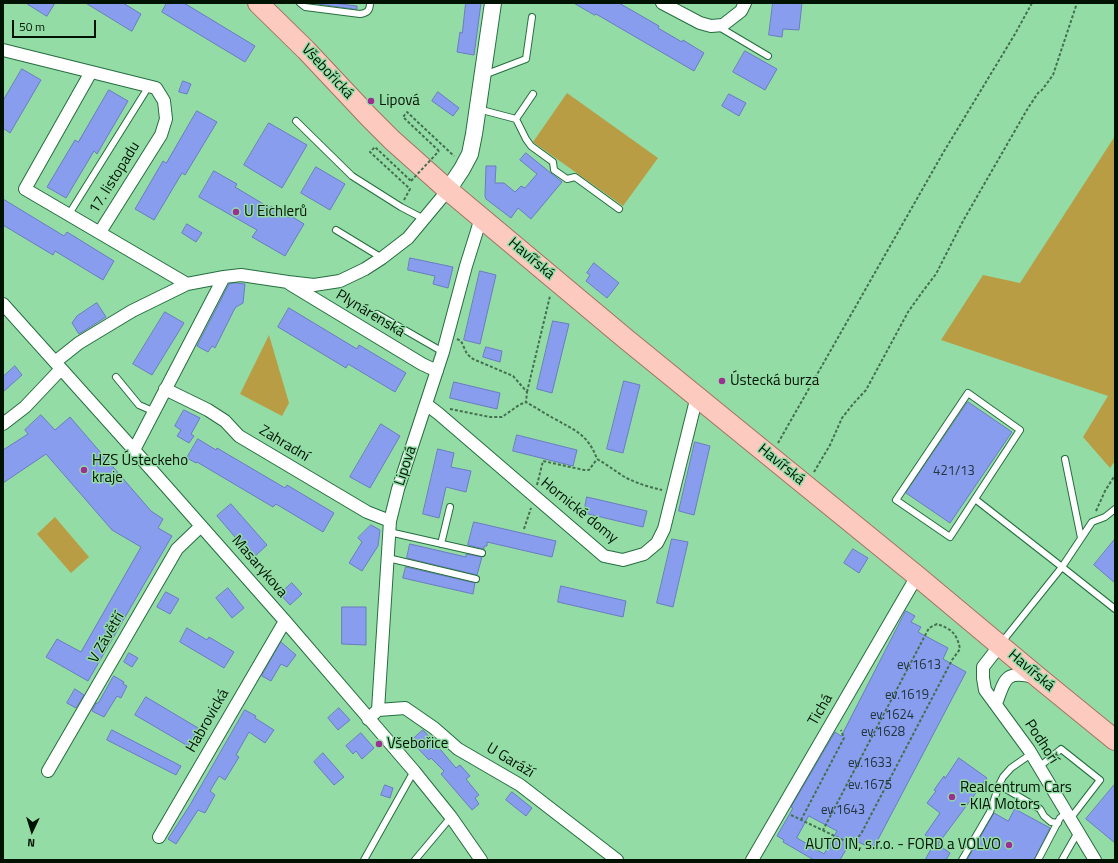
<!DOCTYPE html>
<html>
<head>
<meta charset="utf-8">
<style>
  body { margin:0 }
  #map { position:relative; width:1118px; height:863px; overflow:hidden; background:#93dca6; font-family:"Titillium Web",sans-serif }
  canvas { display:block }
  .frame { position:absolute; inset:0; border:4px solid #001303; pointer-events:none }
  .north { position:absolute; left:12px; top:811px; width:40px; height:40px; -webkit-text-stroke:3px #93dca6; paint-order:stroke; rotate:184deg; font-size:11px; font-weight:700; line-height:16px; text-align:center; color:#001303 }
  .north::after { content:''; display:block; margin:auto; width:14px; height:18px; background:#001303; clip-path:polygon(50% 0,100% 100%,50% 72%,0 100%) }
  .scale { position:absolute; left:12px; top:20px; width:84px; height:18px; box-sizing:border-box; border:2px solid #001303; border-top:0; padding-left:5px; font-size:12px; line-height:14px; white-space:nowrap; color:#001303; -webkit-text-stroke:3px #93dca6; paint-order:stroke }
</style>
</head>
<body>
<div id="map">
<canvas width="1118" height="863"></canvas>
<div class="frame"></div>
<div class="north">N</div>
<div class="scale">50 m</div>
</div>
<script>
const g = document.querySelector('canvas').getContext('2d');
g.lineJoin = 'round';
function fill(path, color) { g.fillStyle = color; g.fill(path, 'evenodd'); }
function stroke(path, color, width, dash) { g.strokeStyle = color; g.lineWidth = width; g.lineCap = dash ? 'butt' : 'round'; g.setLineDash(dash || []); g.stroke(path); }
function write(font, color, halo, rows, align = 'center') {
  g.font = font + ' "Titillium Web",sans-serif'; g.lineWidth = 3; g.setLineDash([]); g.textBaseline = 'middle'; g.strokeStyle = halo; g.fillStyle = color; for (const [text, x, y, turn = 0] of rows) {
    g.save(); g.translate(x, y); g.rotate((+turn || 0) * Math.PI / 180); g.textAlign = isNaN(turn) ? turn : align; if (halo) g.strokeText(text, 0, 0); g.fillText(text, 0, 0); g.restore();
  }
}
const green = new Path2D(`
  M567,93L658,158L623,206L533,142Z
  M1115,136V461L1110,468L1083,437L1108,396L941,340L983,275L1020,283Z
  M269,335L289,403L282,416L240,394Z
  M55,517L89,557L71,573L37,534Z`);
const building = new Path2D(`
  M26,3H55L47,16Z
  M86,3H123L141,14L132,31Z
  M167,3H184L255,46L245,62L162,12Z
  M311,3H333L357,6V9Z
  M466,3H481L474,55L457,52L460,32L462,33Z
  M574,3H619L659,26L658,28L682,42L683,40L704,53L694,71L596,14L595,15Z
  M773,3H802L799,30L783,29L782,37L769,35Z
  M745,51L777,69L765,90L733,72Z
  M22,69L41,80L10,133L3,128V101Z
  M183,81L191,84L187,94L179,92Z
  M109,90L128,101L97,154L94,151L66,198L47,187L75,140L78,142Z
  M438,92L459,108L453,116L432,101Z
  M729,94L746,103L739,116L722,106Z
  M197,111L217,122L185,175L182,173L154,220L135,209L163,161L166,163Z
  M269,123L307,145L282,188L244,165Z
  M526,153L562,182L531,219L518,208L511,218L486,199L485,196L486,166H496L495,183H504L515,192L521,186L525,188L537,174L520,160Z
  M316,167L345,184L330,210L301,193Z
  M214,171L237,184L235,187L270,208L271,206L290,218L291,216L304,224L285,256L252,237L257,230L199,197Z
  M3,199L64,236L67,232L114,261L103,280L55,251L53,255L3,225Z
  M187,224L202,233L196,242L182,233Z
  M410,258L453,267L448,288L433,284L435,276L408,270Z
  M594,263L619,283L607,298L586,281L590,275L587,273Z
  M480,271L496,275L480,344L464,340Z
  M236,283L245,284L243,303L236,307L234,310L215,348L212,346L208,352L197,346L229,284Z
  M97,303L106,317L79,334L72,323L77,316Z
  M289,308L357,349L359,345L406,373L395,392L348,364L346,368L278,327Z
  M165,312L184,323L152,375L133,364Z
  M553,321L569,324L552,393L537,389Z
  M486,347L502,351L500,362L483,357Z
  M15,366L22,375L3,392V377Z
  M624,381L640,385L623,453L607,449Z
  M454,382L500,393L497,409L450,398Z
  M968,402L1012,432L950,523L906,493Z
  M184,410L200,418L191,434L194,436L189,443L177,436L181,430L175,426Z
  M41,415L55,430L70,417L151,511L163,519L158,528L172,536L88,681L46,657L57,639L81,652L141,547L112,530L46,454L3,483V450L28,434L25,430Z
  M381,424L400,436L370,488L350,477Z
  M517,435L577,450L573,466L513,451Z
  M198,439L216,450L217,448L285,488L287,485L334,513L323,532L276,504L273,507L197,462L196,463L187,458Z
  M695,442L710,446L694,515L679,511Z
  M438,449L454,453L451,467L471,471L466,492L446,487L439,518L423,514Z
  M587,497L647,511L643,527L584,513Z
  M231,504L267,545L253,558L217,516Z
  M474,522L556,541L552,557L487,542V546H484V549L468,545Z
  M371,525L380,530L378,546L362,571L349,563L362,542L358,538Z
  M672,539L688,542L673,607L657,603Z
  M1115,539V583L1094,565Z
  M410,544L466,557V554L482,557L477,575L407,558Z
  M853,549L868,558L859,573L844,563Z
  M406,567L475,583L473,594L403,578Z
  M292,583L302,594L290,605L280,594Z
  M561,586L626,601L623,617L558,602Z
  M228,588L244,608L232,618L216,598Z
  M166,592L179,599L170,614L157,607Z
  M342,607H366V645L342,644Z
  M906,611L915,616L911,622L921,627L918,632L948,648L943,659L966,672L873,849L852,839L840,860H814L783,842L784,840L777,836L793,808L791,807L835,732L841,736ZM809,816L837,831L824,854L797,838Z
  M187,628L207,640L209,637L234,652L224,668L180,642Z
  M281,642L296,655L287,667L281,664L271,681L262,676Z
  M129,653L138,658L132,667L124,662Z
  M114,676L124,682L123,684L127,686L121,698L117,696L104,717L92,711L96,703H98Z
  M75,689L84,695L76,708L67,703Z
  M146,697L198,728L188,746L135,715Z
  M339,708L350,720L338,730L328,718Z
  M245,710L256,716L255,718L274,730L265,743L249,732L236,755L239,757L225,780L219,776L210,791L215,795L205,813L198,810L176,844L168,839L190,805Z
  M112,730L181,766L176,775L107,740Z
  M423,730L440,749L456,768L460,765L470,776L466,779L479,795L475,798L479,804L472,810L441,774L444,771L431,758L429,760L411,741Z
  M361,733L374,748L362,759L356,751L353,754L346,746Z
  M323,753L344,777L334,785L314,762Z
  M959,758L987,778L938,844L936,843L950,853L946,860H925L935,842L925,835L940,813L927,803L936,791L934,790L944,776L945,778Z
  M1115,784V843L1086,819Z
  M385,785L393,788L390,798L381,795Z
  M512,792L532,808L526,816L506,800Z
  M1015,809L1050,828L1034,860H967L994,813L1008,821Z`);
const path = new Path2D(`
  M439,151L403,117L407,112L454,156
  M404,200L410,189L370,152L375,147L411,181
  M457,339L461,341L467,354L473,359L513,376L527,392L526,402C535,407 544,413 553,418C574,430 588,434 597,459C606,464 614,470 623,476C635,483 649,487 662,490
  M527,392L550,296
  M450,409L490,417H502L519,405L526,402
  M778,443L943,153L1015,34L1032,3
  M814,472L830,445L842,418L853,404L866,390L908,312L923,291L936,274L963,221L1028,108L1038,93L1042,90L1053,75L1077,3
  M537,485L543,461L584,470H589L597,459
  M1096,511L1105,491L1115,475
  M524,529L531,508
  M791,815L845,841H854L861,834L952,660L960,649C957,634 952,629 937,624L929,628L823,830
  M801,820L844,738L841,730`);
const service = new Path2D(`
  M300,3L305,7L360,14C367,13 370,11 370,3
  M719,27L768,56
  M484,75L526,59L532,17
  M478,109L516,119L533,94
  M516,119L526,139L531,146L553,162L554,170L567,179L575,177L619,209
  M296,121L352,176L401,207L424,219
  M69,214L149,86
  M336,230L382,258
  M377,314L443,352
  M116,377L139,405L155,412
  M968,393L1020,430L950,537L896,500Z
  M1065,459L1081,538
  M975,499L1062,567L1092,522L1105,517L1115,509
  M389,532L482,553
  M441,544L450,507
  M388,558L476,579
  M1002,642L1062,567L1115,609
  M1039,767L1061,749L1100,780L1070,819
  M999,785L1040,809L1044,816L1051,822L1058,823
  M364,860L414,771
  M415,860L451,817
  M962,860L990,812L999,785L1003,777L1011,768L1031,754
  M1038,860L1060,818L1066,813
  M1062,860L1078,832`);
const minor = new Path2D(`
  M662,3L700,23L711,26L723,25L741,11L745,3
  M3,50L156,88L164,101L166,119L161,135L100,232
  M91,72L25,189L187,284
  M290,284L422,364L437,371
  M3,304L134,450L285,621L414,771L451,817L481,860
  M55,362L79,343L132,311L187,284L224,277L241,275L288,282L314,285L340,281L365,269L382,258L408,238L448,190
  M165,389L208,410L225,421L239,436L367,512L390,521
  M426,404L439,414L604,556L623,560L644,554L657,543L664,529L697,396
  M3,424L25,407L61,369
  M134,450L224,277
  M1000,645L983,667V678L985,690L1029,750L1095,860
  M996,704C1005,679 1005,670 1034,677
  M378,710L405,708L434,728L458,749L520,785L617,860
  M368,719L378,710L390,521L398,489L443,352L466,266L481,218
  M48,771L177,549L201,526
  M159,837L285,621
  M752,860L917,576`);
const tertiary = new Path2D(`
  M448,190L462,169L470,154L474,134L493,3`);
const primary = new Path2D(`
  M258,3L306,50L369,117L392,140L448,190L626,339L917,576L1039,678L1115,740`);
const pathBridge = new Path2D(`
  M411,181L439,151`);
const markers = [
  [371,101,4,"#9c3092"],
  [236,212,4,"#9c3092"],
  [722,381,4,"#9c3092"],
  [84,470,4,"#9c3092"],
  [379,744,4,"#9c3092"],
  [952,797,4,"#9c3092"],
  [1009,845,4,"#9c3092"]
];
const numberNames = [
  ["421/13",954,472],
  ["ev.1613",919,666],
  ["ev.1619",907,696],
  ["ev.1624",892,716],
  ["ev.1628",883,733],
  ["ev.1633",870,764],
  ["ev.1675",870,786],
  ["ev.1643",843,811]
];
const streetNames = [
  ["Všebořická",327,72,47],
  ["17. listopadu",115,178,-58],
  ["Havířská",531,259,40],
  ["Plynárenská",370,314,31],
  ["Zahradní",284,444,31],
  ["Havířská",781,465,39],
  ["Lipová",406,466,-72],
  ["Hornické domy",579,511,39],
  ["Masarykova",259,567,49],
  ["V Závětří",107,638,-60],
  ["Havířská",1031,671,40],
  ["Tichá",821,710,-60],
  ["Habrovická",208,721,-60],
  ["Podhoří",1041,742,57],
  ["U Garáží",510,761,31]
];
const poiNames = [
  ["Lipová",379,101],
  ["U Eichlerů",244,212],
  ["Ústecká burza",730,381],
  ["HZS Ústeckeho",92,461],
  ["kraje",92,478],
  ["Všebořice",387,744],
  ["Realcentrum Cars",960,788],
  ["- KIA Motors",960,805],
  ["AUTO IN, s.r.o. - FORD a VOLVO",1001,845,"right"]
];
fill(green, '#b99d44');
fill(building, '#889ded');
stroke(building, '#6a7cbf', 1);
stroke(service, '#256e3f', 8);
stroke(minor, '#256e3f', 14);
stroke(tertiary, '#256e3f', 18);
stroke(primary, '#a37362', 22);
stroke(path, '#44704f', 2, [3, 2]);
stroke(service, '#fff', 6);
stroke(minor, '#fff', 12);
stroke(tertiary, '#fff', 16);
stroke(primary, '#fdcabf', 20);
stroke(pathBridge, '#44704f', 2, [3, 2]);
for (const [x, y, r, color] of markers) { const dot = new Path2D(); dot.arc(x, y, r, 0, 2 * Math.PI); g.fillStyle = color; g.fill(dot); stroke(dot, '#93dca6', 1.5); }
write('13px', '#22363e', null, numberNames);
write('15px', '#001303', '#93dca6', streetNames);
write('15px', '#001303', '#93dca6', poiNames, 'left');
</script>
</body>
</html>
